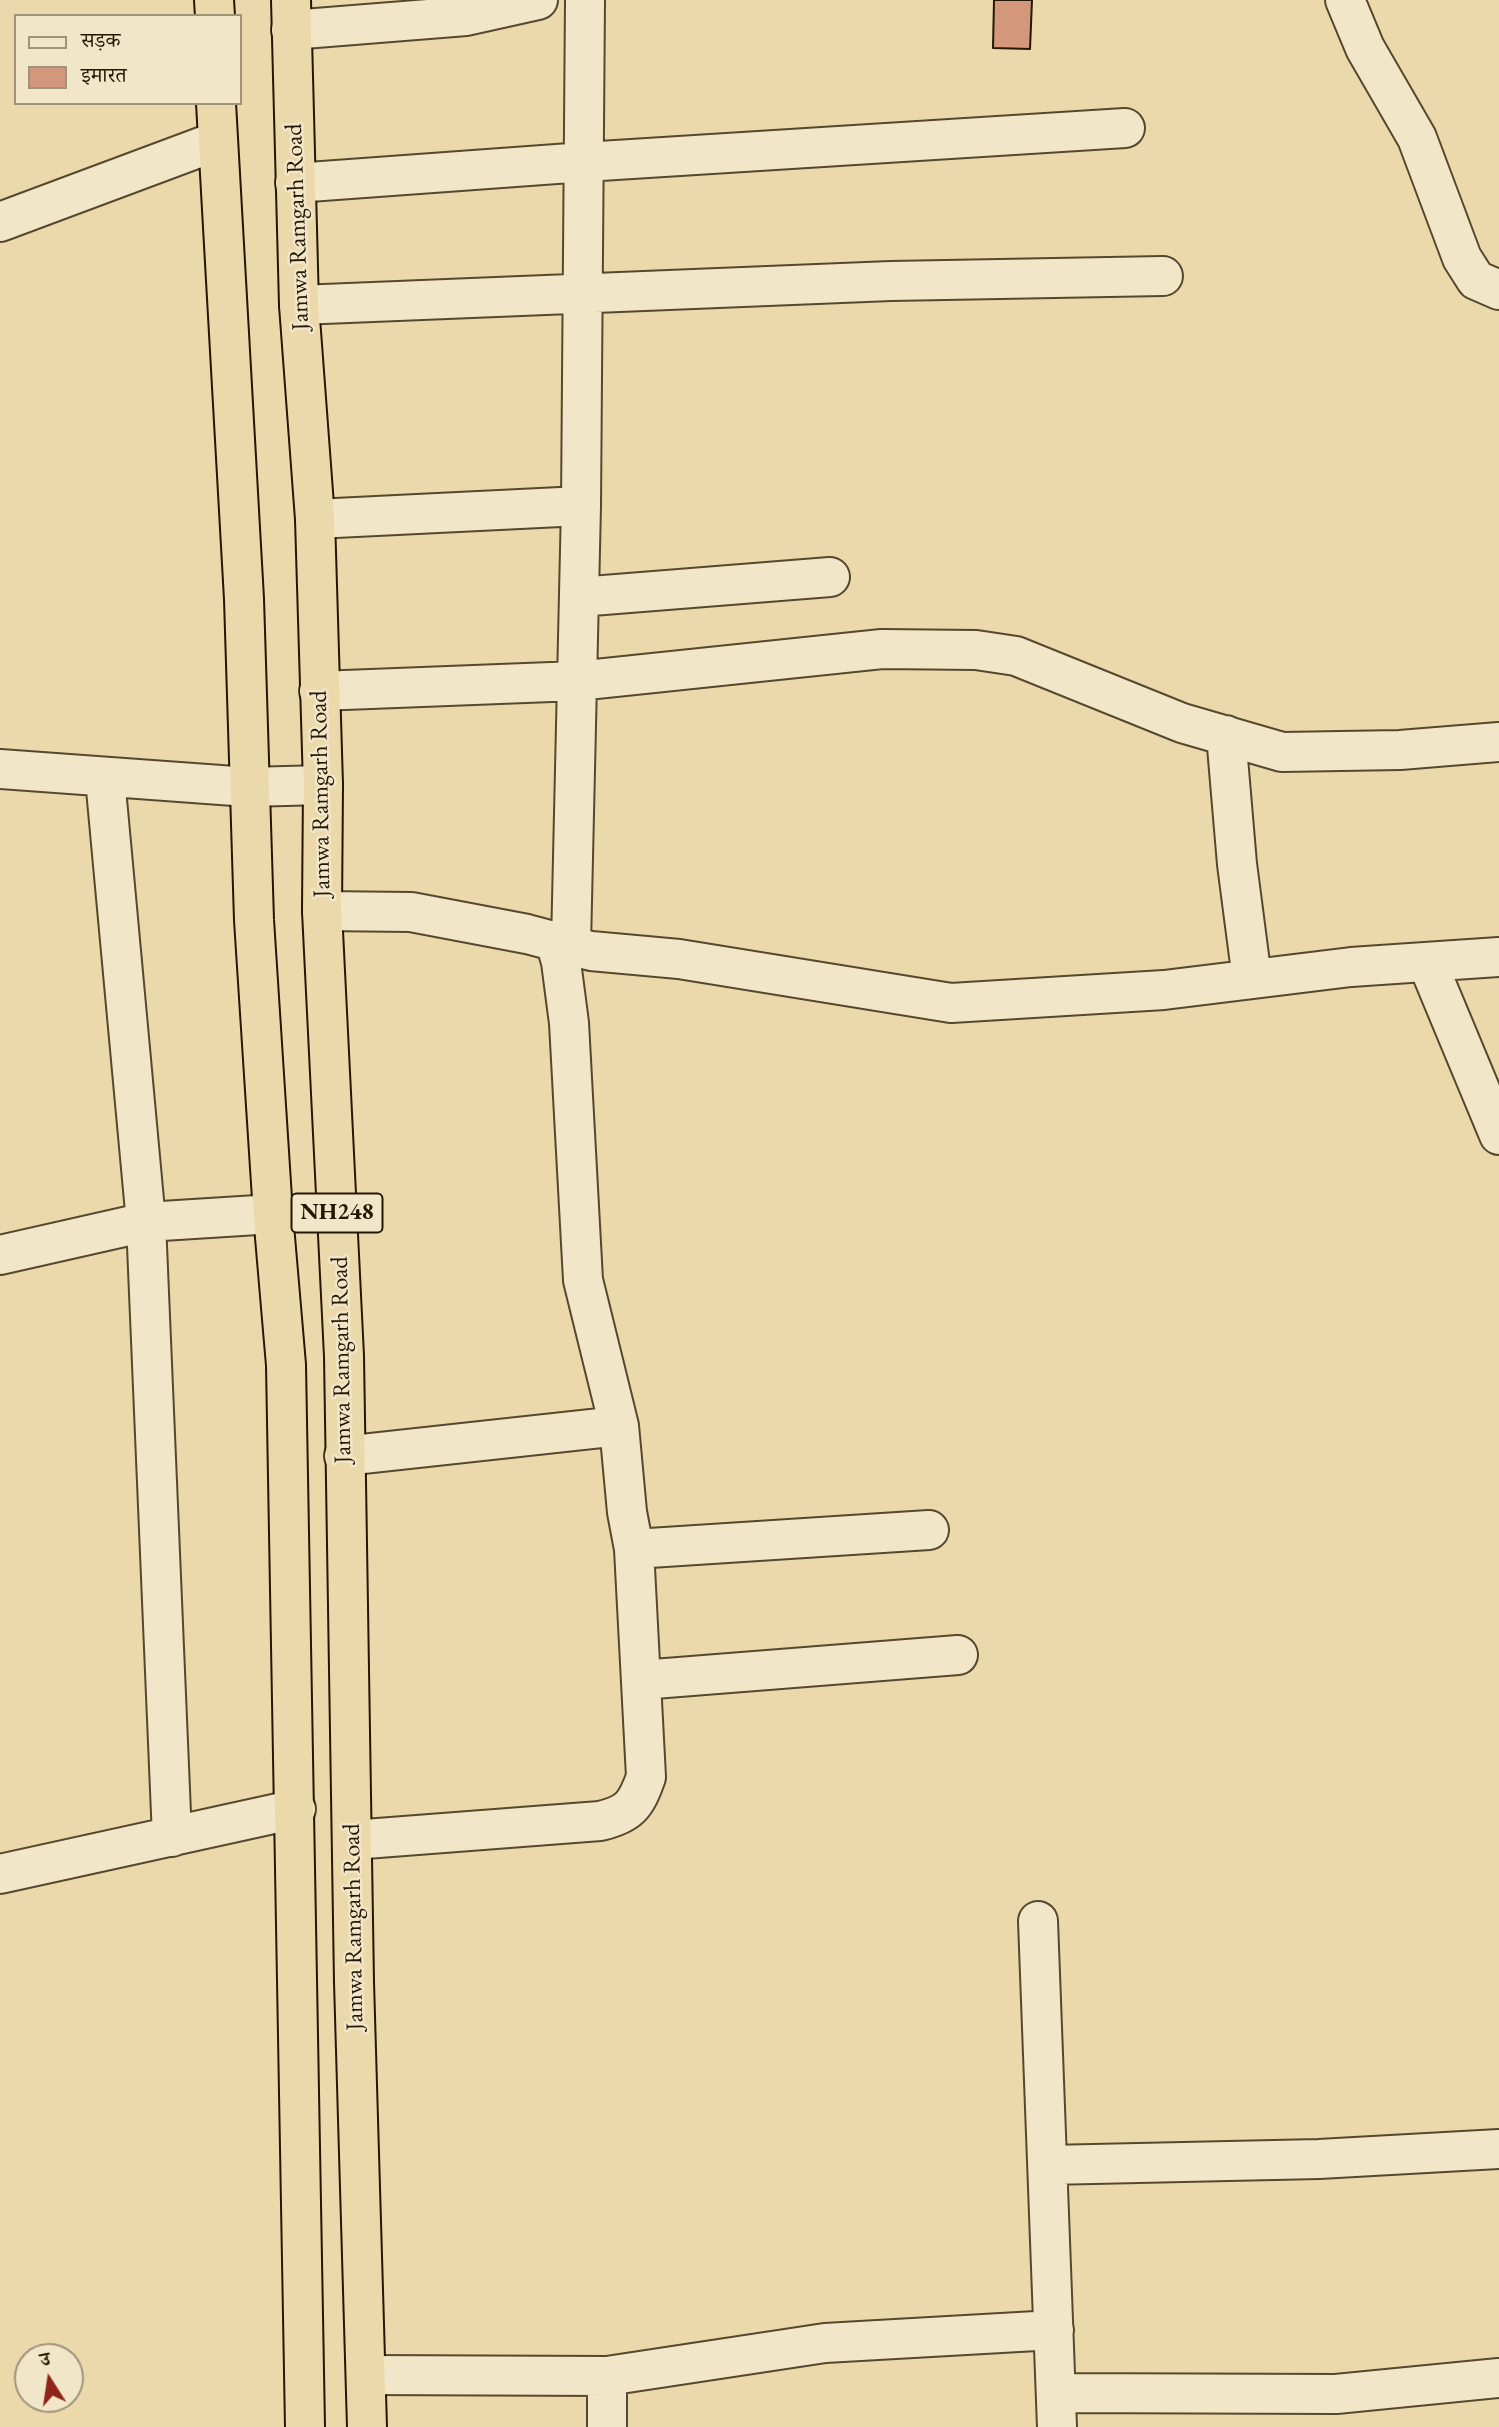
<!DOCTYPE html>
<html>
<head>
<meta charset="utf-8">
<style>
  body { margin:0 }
  #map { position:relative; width:1499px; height:2427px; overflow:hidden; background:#ebd9ab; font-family:"EB Garamond","Noto Serif Devanagari",serif }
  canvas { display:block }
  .legend { position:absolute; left:14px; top:14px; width:228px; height:91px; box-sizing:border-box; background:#f2e6c8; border:2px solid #a0937a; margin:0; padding:9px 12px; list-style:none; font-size:21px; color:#251705 }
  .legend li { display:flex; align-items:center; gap:14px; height:35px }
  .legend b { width:35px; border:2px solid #a0937a }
  .north { position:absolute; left:14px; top:2343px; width:70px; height:70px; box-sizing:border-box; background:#f2e6c8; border:2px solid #a0937a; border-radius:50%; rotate:348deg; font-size:19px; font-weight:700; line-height:28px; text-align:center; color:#251705 }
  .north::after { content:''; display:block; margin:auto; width:24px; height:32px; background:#8f2418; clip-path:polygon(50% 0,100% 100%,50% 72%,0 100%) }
</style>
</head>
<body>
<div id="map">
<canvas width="1499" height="2427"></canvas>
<ul class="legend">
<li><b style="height:9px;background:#f2e6c8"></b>सड़क</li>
<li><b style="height:19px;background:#d3987b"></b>इमारत</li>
</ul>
<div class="north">उ</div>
</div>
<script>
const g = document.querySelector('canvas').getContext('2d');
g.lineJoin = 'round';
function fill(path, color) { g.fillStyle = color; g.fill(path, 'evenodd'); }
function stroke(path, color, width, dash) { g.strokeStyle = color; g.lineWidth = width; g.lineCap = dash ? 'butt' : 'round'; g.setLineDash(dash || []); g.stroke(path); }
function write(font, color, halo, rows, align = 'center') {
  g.font = font + ' "EB Garamond",serif'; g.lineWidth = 5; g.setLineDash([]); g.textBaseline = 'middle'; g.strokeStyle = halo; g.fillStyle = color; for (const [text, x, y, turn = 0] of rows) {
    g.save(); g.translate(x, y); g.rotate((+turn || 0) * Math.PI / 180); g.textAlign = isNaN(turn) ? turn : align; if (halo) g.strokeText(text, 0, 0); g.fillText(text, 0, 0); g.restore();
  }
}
const building = new Path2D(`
  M994,0H1032L1030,49L993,48Z`);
const minor = new Path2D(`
  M1345,0L1365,48L1417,138L1462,258L1476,280L1499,290
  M291,30L466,16L538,0
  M295,183L584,162L1125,128
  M0,222L217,141
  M299,305L891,281L1163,276
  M315,519L581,506
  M579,597L830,577
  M319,691L577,681L882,649L976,650L1016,656L1182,723L1282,752L1400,750L1499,742
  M1226,735L1237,864L1252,979
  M0,769L248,787L323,785
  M105,778L146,1222L172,1837
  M322,911L411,912L527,934L591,951L679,959L951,1003L1164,990L1351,967L1499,957
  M571,945L581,506L585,0
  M1427,962L1499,1135
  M0,1255L146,1222L273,1214
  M344,1456L619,1426
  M634,1549L929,1530
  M641,1680L958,1655
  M352,1840L600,1821C630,1814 636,1805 646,1777L634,1549L627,1512L619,1426L583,1280L569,1023L561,962L555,941
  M0,1874L296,1809
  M1038,1921L1057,2427
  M1048,2165L1319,2159L1499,2149
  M366,2375L607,2376V2427
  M607,2376L825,2343L1054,2330
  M1056,2393L1336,2394L1499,2378`);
const highway = new Path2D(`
  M214,0L215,16
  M291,0L299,305L315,519L323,785L322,911L344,1356L354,1982L367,2427
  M216,103L244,599L254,920L273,1214L286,1365L305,2427`);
const shields = [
  [337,1213,91]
];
const shieldNames = [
  ["NH248",337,1213]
];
const streetNames = [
  ["Jamwa Ramgarh Road",298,227,-92],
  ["Jamwa Ramgarh Road",321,794,-91],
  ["Jamwa Ramgarh Road",342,1360,-91],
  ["Jamwa Ramgarh Road",354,1927,-91]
];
fill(building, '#d3987b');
stroke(building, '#251705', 2);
stroke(minor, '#56482e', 42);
stroke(highway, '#251705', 42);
stroke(minor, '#f2e6c8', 38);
stroke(highway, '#ebd9ab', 38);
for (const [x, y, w] of shields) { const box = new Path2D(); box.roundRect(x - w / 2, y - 19.5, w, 39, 5); g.fillStyle = '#f2e6c8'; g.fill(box); stroke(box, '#251705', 2); }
write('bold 23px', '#251705', null, shieldNames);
write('24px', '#251705', '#f2e6c8', streetNames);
</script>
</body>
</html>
